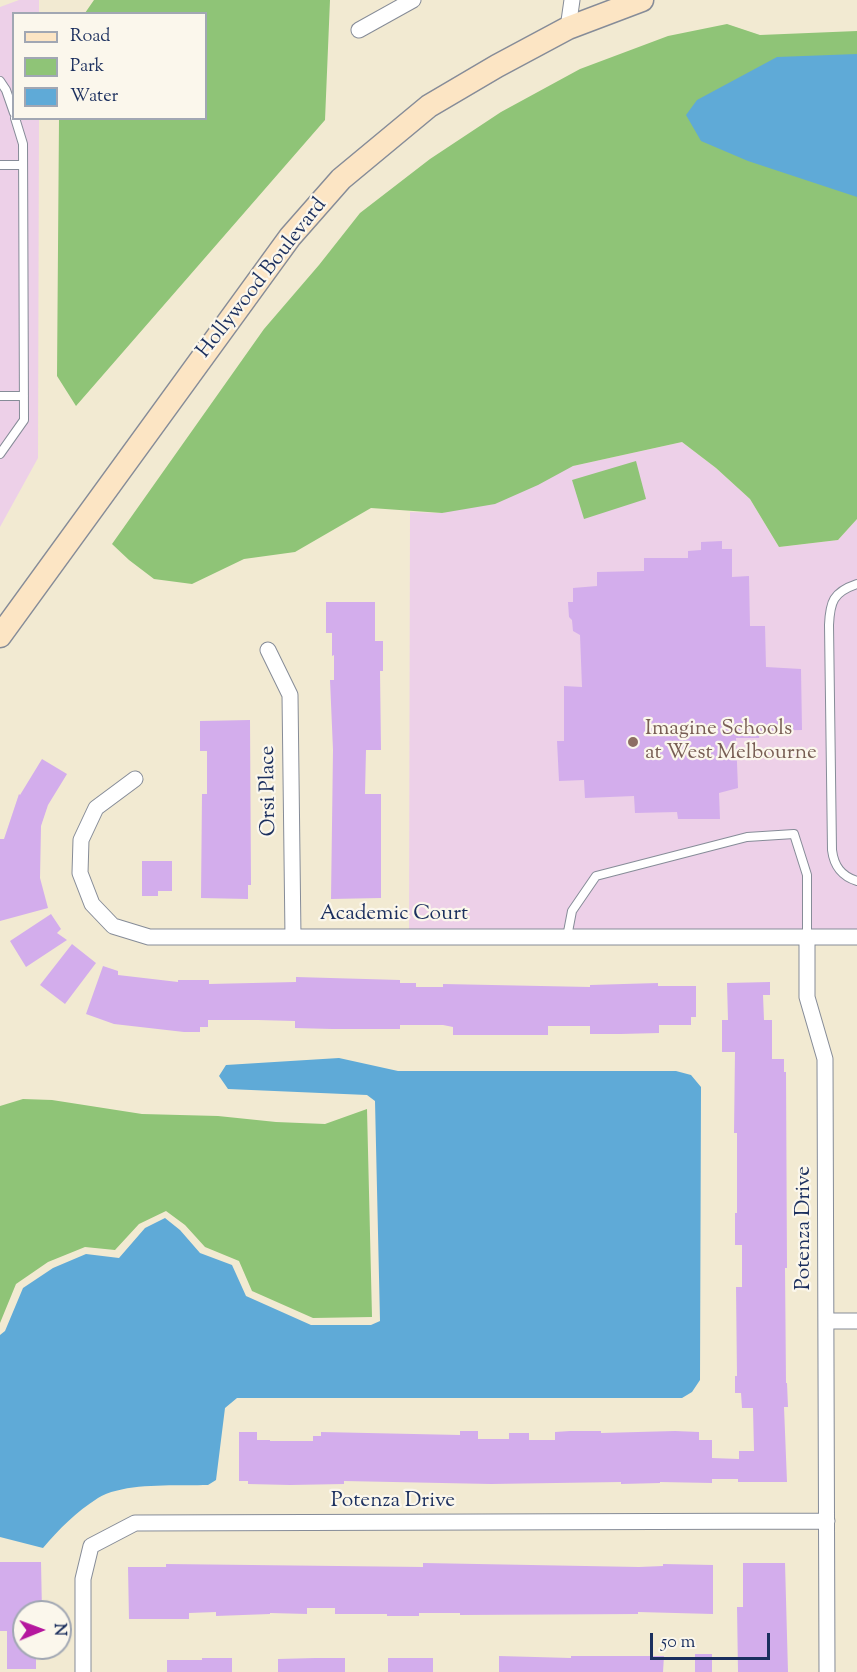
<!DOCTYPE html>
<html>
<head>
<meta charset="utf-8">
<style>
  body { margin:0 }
  #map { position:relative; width:857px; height:1672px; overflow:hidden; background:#f2ead2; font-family:"Sorts Mill Goudy",serif }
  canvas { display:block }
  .legend { position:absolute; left:12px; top:12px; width:195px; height:108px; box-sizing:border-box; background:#fbf7ec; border:2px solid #a1a7b3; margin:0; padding:8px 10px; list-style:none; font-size:18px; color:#1b2f5e }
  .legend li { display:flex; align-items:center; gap:12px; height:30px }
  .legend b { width:30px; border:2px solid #a1a7b3 }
  .north { position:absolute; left:12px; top:1600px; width:60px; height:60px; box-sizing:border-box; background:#fbf7ec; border:2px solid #a1a7b3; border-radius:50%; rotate:89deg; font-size:16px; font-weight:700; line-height:24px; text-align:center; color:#1b2f5e }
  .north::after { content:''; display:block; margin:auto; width:21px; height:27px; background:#b5179e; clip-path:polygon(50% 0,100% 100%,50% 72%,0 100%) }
  .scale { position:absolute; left:650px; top:1633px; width:120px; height:27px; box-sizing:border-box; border:3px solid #1b2f5e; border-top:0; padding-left:8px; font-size:18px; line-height:21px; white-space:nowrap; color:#1b2f5e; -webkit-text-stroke:4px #fbf7ec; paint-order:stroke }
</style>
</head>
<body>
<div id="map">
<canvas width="857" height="1672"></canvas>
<ul class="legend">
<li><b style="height:8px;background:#fce5c4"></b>Road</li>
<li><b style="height:16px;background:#8fc477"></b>Park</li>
<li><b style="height:16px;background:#5faad7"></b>Water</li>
</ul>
<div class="north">N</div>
<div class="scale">50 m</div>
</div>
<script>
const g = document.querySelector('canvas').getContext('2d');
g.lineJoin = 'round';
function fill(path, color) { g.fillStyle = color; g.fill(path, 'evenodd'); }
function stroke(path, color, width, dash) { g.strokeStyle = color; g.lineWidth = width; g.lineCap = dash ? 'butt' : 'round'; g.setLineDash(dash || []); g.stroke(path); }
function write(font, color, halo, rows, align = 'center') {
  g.font = font + ' "Sorts Mill Goudy",serif'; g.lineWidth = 4.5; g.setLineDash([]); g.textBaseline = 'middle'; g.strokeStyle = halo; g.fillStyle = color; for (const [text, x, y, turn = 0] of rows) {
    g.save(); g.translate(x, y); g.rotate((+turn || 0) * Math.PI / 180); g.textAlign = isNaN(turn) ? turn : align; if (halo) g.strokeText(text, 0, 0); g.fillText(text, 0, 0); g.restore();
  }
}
const built = new Path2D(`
  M19,0H39V13L14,14V118L39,119L38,458L0,527V7Z
  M682,442L716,468L750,499L779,547L838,540L857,519V938L409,936L410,512L442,513L573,466Z`);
const green = new Path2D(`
  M94,0H330L325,120L76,406L57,376L59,119L206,118V14L85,13Z
  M727,24L760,35L857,31V519L838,540L779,547L750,499L716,468L682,442L573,466L538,485L495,504L442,513L371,508L295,552L244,559L192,584L154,579L129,560L112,544L264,329L319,265L360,213L430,159L501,112L580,69L668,36Z
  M636,461L646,499L584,519L572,480Z
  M23,1099L52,1100L142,1114L218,1116L276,1122L325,1124L367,1109L372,1317L313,1318L252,1291L239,1261L205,1247L185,1225L166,1211L139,1224L115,1250L85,1247L48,1262L16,1284L0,1323V1106Z`);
const water = new Path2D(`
  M857,54V197L748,161L701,141L686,115L697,100L777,57Z
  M339,1058L398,1071H676L691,1075L701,1087L700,1380L692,1392L682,1398H237L225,1408L216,1480L208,1485C176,1486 124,1482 98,1498C76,1512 59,1529 43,1548L0,1537V1335L5,1331L23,1288L53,1268L86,1254L119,1258L145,1228L165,1218L180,1230L200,1253L232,1265L246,1296L311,1325H371L380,1321L375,1101L367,1095L228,1089L219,1076L226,1065Z`);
const building = new Path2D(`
  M722,541V549H732V577L749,576L750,626H765L766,667L801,669L802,730L759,731V738H736L738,788L719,793L720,819H678L677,812L635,813L634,796L585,798L584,780L559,781L557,741H564V686L582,687L580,635L573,631L572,620L569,617L568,602H573V588L597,586V572L644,571V558H688V551L701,550V542Z
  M326,602H375V641H383V671H380L381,750H366L365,794H381V898L331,899L333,750L330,680H334V655L332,656V633H326Z
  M250,720L251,885H248V899L201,898L202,794H207V751H200V721Z
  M42,759L67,774L48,805L41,826L40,878L48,908L0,921V839H4L19,794L20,795Z
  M142,861H172V891H158V896H142Z
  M51,914L61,929L57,933L67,940L26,967L10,941Z
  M72,944L96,963L65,1004L40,985Z
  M103,966L118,971V975L178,982V980H209V984L296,982V977L400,980V983H416V987H443V984L590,987V985L658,983V986H696V1017H691V1025H659V1033L621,1034H590V1026H548V1035H453V1027L443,1025H400V1029H332L295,1028V1021L258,1020H208V1027H200V1032H184L114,1024L86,1014Z
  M770,982V995H763L764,1020H772V1059H784V1072H786L787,1268H785L786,1383H787L788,1407H784L787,1482H738V1479H712V1483L660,1482V1483L621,1484V1482L491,1484L344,1481V1484L290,1485L248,1484V1481H239V1432H257V1440H270V1441H313V1436H321V1432L460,1435V1431H478V1439H509V1433H529V1440H555V1432L570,1431H601V1433L675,1431L699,1432V1440H712V1458L739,1459V1451H754L753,1408H742L741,1393H735V1376H737L736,1287H742V1245H735V1213H737V1133H734L735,1052H722V1020H728L727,983Z
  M0,1562H41L42,1612H24V1648H36V1669H7V1631H0Z
  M423,1563L639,1567L663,1566V1564L713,1565V1614L638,1612V1614L460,1615V1613H419V1616H387V1614H335V1608H307V1614L270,1613V1614L216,1616V1612L189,1613V1619H129L128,1567H166V1564L423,1567Z
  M743,1563H785L788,1672H738L737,1607H743Z
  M695,1654H712V1672H695Z
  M499,1656L571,1658V1656H664L663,1672H499Z
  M202,1658H232V1672H167V1660H202Z
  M315,1658H345V1672H278V1659Z
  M388,1658H433V1672H388Z`);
const lane = new Path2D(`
  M0,81L6,90L14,113
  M0,165H23
  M0,396H24
  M0,454L24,420L23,144L15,118
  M857,584C833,592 830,602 829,625L832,850C834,866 841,876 857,881
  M567,937L572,911L596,876L747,837L794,834L807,875V937`);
const street = new Path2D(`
  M568,28L572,0
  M359,30L413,0
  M268,650L290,695L293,937
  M135,779L96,808L81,840L80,873L92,904L113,926L149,937H857
  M807,937V997L825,1059L827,1672
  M826,1321H857
  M83,1672V1579L91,1546L135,1523L827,1521`);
const secondary = new Path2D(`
  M0,636L290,237L341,179L429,106L497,66L568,28L642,0`);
const markers = [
  [633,742,6,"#8d6e63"]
];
const streetNames = [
  ["Hollywood Boulevard",263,279,-52],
  ["Orsi Place",270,791,-91],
  ["Academic Court",394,915],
  ["Potenza Drive",805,1228,-90],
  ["Potenza Drive",393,1502]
];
const educationNames = [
  ["Imagine Schools",645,730],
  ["at West Melbourne",645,754]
];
fill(built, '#edd0e8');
fill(green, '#8fc477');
fill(water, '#5faad7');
fill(building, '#d3adec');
stroke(lane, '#868c98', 10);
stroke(street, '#868c98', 17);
stroke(secondary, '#868c98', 25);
stroke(lane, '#fff', 8);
stroke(street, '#fff', 15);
stroke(secondary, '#fce5c4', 22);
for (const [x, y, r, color] of markers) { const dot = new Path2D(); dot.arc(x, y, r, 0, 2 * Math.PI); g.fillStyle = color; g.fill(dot); stroke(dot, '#fbf7ec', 2); }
write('21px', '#1b2f5e', '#fbf7ec', streetNames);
write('21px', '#785e54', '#fbf7ec', educationNames, 'left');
</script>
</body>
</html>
